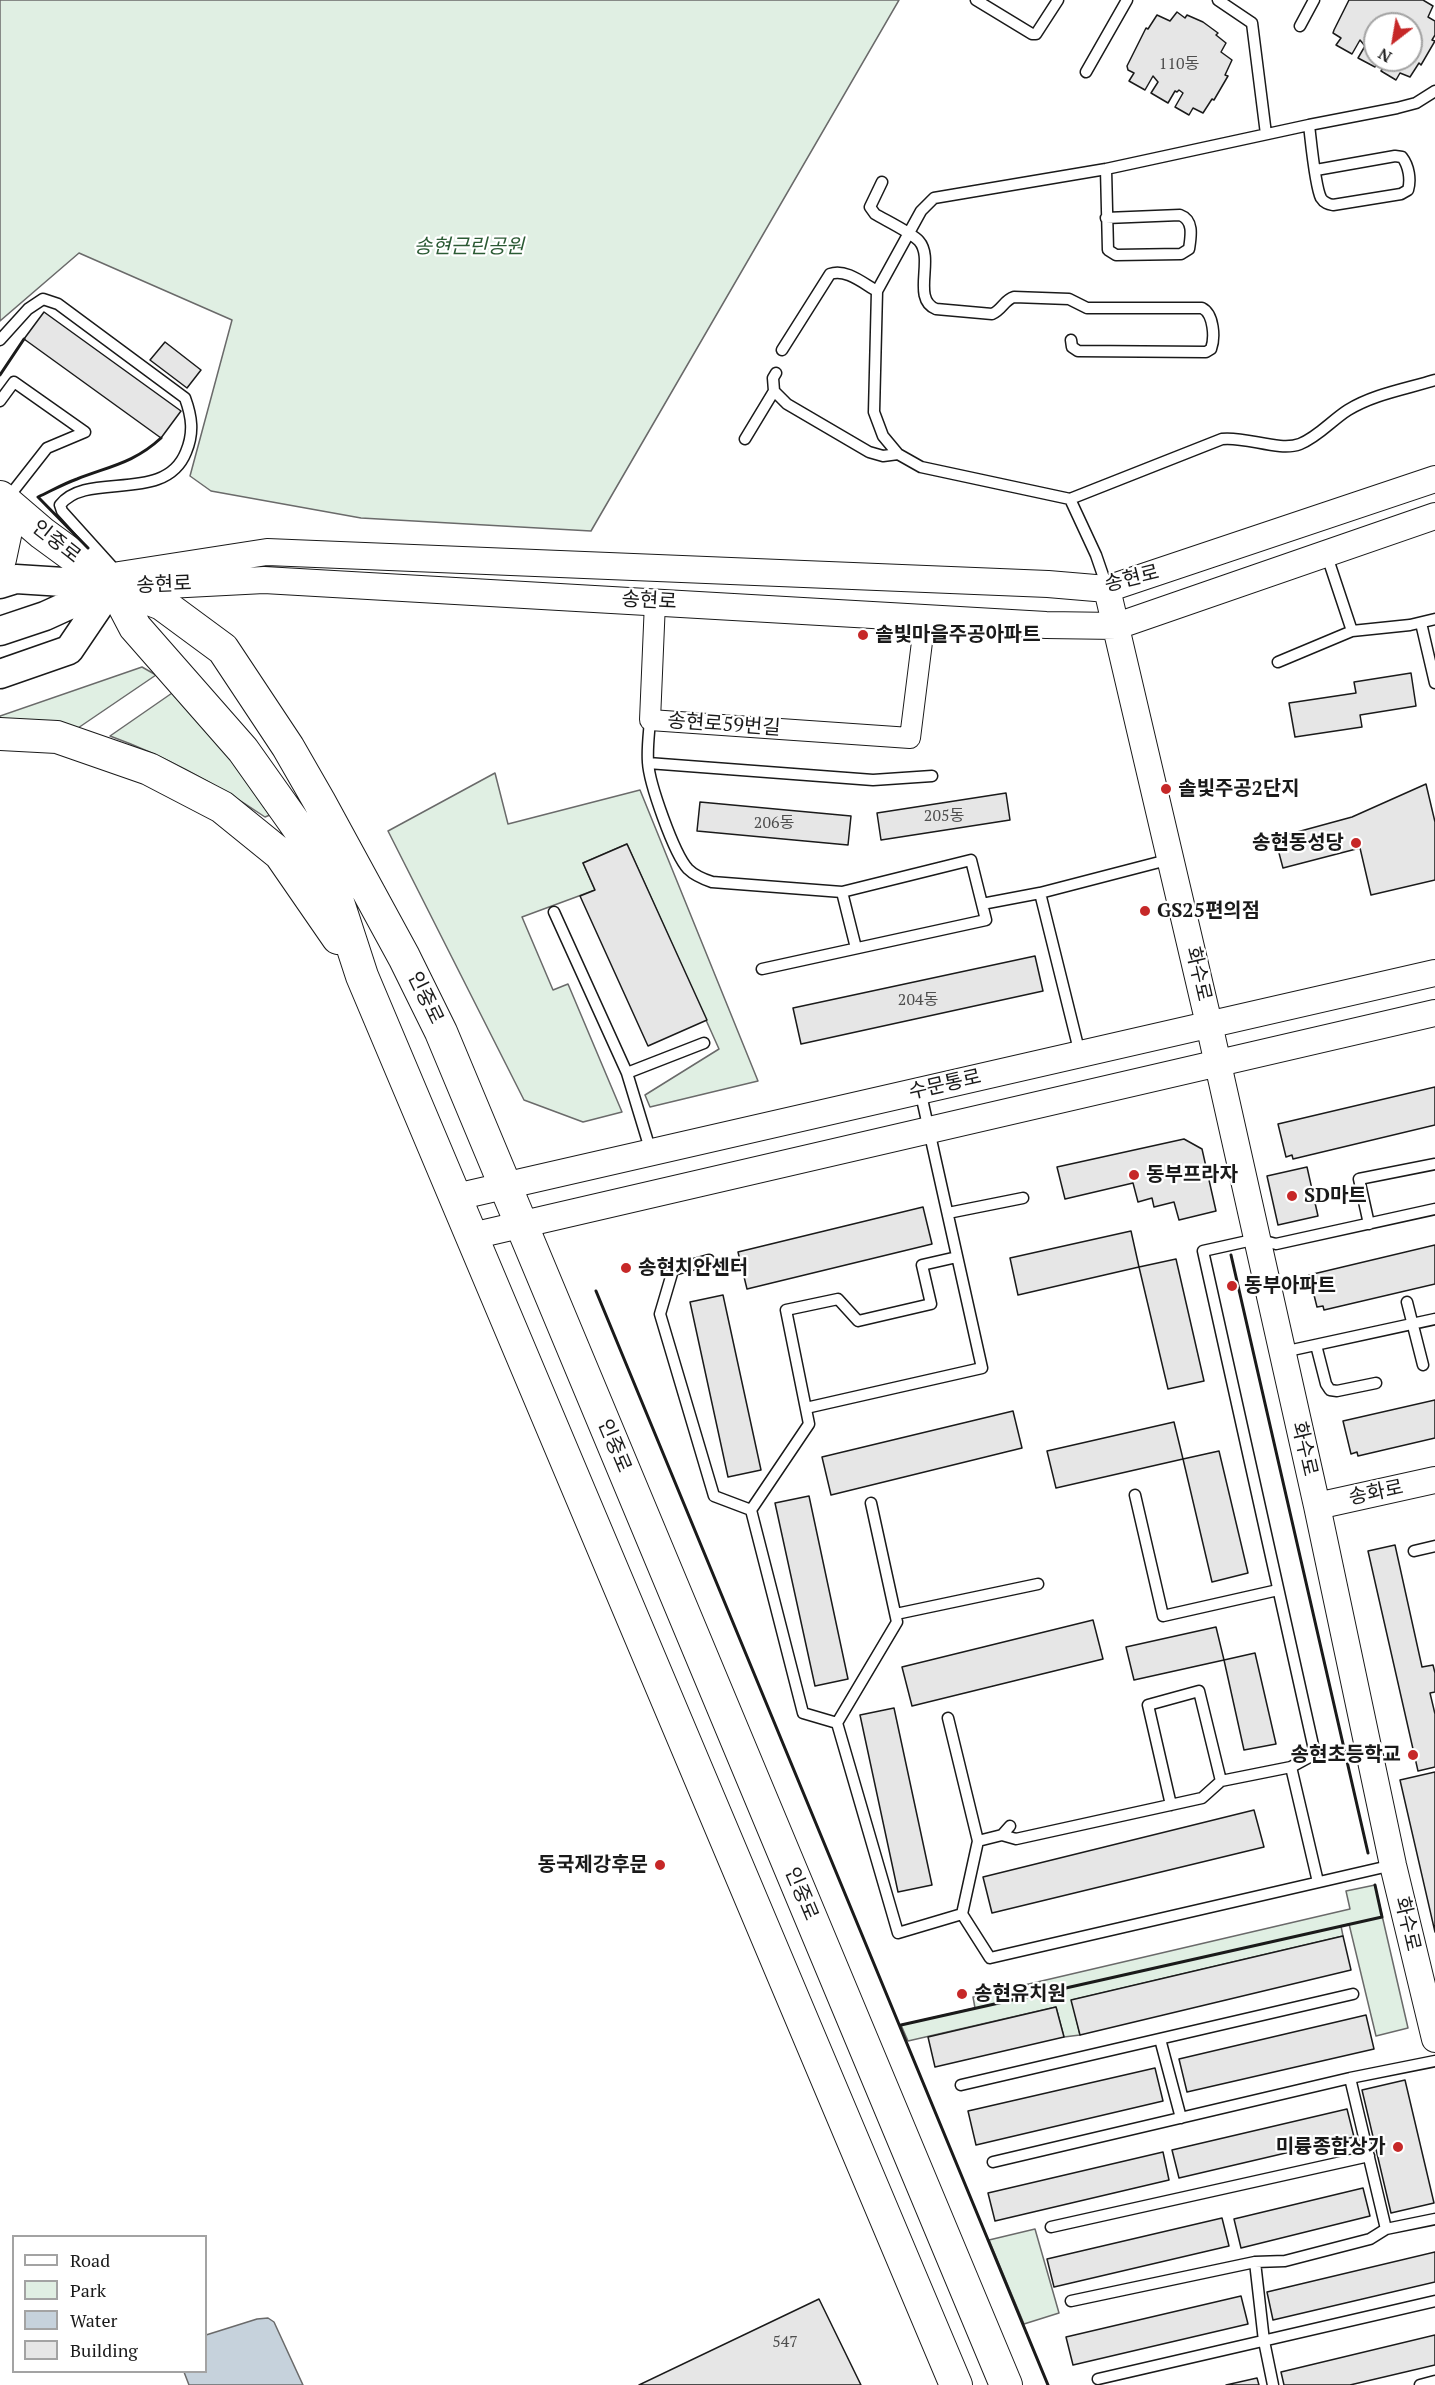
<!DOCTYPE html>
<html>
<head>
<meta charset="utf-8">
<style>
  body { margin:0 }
  #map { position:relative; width:1435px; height:2385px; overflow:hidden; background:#fff; font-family:"PT Serif",serif }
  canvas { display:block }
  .legend { position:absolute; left:12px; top:2235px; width:195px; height:138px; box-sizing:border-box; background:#fff; border:2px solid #a3a3a3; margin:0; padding:8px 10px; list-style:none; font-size:18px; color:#1a1a1a }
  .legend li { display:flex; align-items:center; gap:12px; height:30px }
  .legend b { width:30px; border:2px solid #a3a3a3 }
  .north { position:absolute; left:1363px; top:12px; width:60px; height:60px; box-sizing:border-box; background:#fff; border:2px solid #a3a3a3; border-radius:50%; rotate:211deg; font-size:16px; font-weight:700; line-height:24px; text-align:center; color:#1a1a1a }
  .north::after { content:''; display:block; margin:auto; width:21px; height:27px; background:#c62828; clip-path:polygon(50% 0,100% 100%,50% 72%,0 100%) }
</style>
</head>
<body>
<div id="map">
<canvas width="1435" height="2385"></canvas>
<ul class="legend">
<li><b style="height:8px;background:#fff"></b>Road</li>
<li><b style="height:16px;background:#e0efe3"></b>Park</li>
<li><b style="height:16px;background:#c6d2dc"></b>Water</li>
<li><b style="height:16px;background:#e6e6e6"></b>Building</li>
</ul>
<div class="north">N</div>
</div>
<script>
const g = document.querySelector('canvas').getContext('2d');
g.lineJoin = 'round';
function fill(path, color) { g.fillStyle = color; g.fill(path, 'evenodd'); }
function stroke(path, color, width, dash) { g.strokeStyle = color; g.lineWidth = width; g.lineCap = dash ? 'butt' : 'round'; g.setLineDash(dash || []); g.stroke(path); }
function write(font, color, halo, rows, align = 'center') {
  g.font = font + ' "PT Serif","Noto Sans KR",serif'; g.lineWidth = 4.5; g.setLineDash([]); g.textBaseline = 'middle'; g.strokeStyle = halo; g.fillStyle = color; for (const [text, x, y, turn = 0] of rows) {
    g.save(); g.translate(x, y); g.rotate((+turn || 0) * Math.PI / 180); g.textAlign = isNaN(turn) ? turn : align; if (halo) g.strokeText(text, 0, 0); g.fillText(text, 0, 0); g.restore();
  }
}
const green = new Path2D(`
  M0,0H899L591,531L361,518L211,491L190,476L232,320L79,253L0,321Z
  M142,667L156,675L78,728L51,723L0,722V716Z
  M175,691L234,758L270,815L265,817C216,784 165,756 110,736Z
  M495,773L508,824L640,790L758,1081L650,1107L645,1095L719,1049L627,844L583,863L595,890L522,917L553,990L568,984L622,1112L583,1122L524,1100L388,831Z
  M1375,1885L1408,2028L1376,2036L1349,1924L1341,1926L1343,1936L1072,2000L1080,2035L1064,2037L1056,2007L908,2041L901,2025L975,2008L973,1997L1350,1909L1346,1891Z
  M1035,2229L1059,2313L1024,2324L989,2240Z`);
const water = new Path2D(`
  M268,2318L274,2322L303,2385H189L184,2372H206V2335L257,2319Z`);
const building = new Path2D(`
  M1349,0H1423L1433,6L1428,17L1435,21V35L1432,40L1435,41L1421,65L1419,63L1410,77L1400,73L1396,80L1381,71L1388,60H1411V24H1375V60H1379L1375,67L1358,58L1365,46L1360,40L1352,54L1336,45L1341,38L1333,33L1334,30Z
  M1177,12L1185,18L1187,15L1203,22L1218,33L1216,35L1226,43L1221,52L1232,60L1225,75L1228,76L1214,100L1212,99L1203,113L1193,108L1189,115L1175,107L1183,93L1179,90L1177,92L1175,91L1168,103L1151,93L1158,82L1153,76L1145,90L1129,81L1134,73L1128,70L1127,66L1146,28L1148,29L1157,15L1170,21Z
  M44,312L181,411L161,438L24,339Z
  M165,342L201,370L187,388L150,360Z
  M1411,673L1416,706L1360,715L1362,727L1295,737L1289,703L1356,693L1354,682Z
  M1426,784L1435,822V880L1371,895L1360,848L1283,868L1275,838L1352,817Z
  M1006,793L1010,820L881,840L877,813Z
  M700,802L851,816L848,845L697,831Z
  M627,844L707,1020L648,1046L580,896L595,890L583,863Z
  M1035,956L1043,991L801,1044L793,1008Z
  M1435,1087V1125L1293,1159L1292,1155L1286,1157L1278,1124Z
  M1184,1139L1202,1149L1216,1211L1179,1220L1174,1202L1154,1207L1152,1198L1138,1202L1133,1183L1065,1199L1057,1167Z
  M1307,1167L1318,1216L1278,1225L1267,1176Z
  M923,1207L932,1244L747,1289L738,1252Z
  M1131,1231L1139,1267L1018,1295L1010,1258Z
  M1435,1245V1284L1324,1310L1323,1306L1317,1307L1309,1275Z
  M1176,1259L1204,1381L1168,1389L1139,1267Z
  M723,1295L761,1470L728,1477L690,1302Z
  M1435,1400V1438L1358,1456L1357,1452L1351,1454L1343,1421Z
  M1013,1411L1022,1448L831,1495L822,1457Z
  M1174,1422L1183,1459L1056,1488L1047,1451Z
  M1219,1451L1248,1573L1212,1582L1183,1459Z
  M809,1496L848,1679L815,1686L775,1503Z
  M1395,1545L1422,1667L1433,1665L1435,1673V1692L1430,1693L1435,1714V1767L1418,1771L1368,1551Z
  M1093,1620L1103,1659L912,1706L902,1667Z
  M1216,1627L1224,1660L1134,1680L1126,1647Z
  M1255,1653L1276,1744L1244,1750L1224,1660Z
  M894,1708L932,1885L898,1892L860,1715Z
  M1435,1772V1932L1400,1780Z
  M1254,1810L1264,1847L992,1913L983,1877Z
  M1343,1936L1351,1970L1080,2035L1071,2000Z
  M1056,2007L1064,2037L935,2067L928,2037Z
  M1366,2015L1374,2049L1187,2092L1179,2059Z
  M1155,2068L1163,2101L976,2145L968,2111Z
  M1405,2080L1434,2203L1391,2213L1362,2090Z
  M1347,2109L1354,2137L1179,2178L1172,2150Z
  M1163,2152L1169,2180L995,2221L988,2193Z
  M1363,2188L1370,2216L1241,2248L1234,2219Z
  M1222,2218L1229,2246L1054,2287L1047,2259Z
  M1435,2252V2282L1273,2320L1267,2292Z
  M1241,2296L1248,2324L1073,2365L1066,2337Z
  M819,2299L861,2385H639Z
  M1435,2335V2365L1350,2385H1284L1281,2372Z
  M1257,2378L1259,2385H1226Z`);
const service = new Path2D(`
  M976,0L1032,34H1036L1058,0
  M1218,0L1252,23L1266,134
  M1300,26L1314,0
  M1086,72L1127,0
  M1435,91L1416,103L1397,108L1309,125L1106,169L934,198L921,211L877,291L874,412L883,436L898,454L921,467L1070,499L1222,439C1246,436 1279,452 1300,444C1318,437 1332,420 1348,410C1374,394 1406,389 1435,380
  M1309,125C1311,141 1315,186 1321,198C1324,203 1328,204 1333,205L1401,194L1408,190C1411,180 1409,166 1402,157L1395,156L1316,170
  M882,182L870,207L875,214C885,220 912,233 919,241C935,259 911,299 936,309L992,314C1002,310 1004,300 1014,297L1069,299L1087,308H1202C1214,314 1215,338 1211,349L1206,352L1078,351L1072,347L1071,340
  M1106,218L1180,215C1194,220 1191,236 1189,249L1181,254L1116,255L1108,250L1106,169
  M0,340L28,309L43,299L58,304L185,398C192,417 194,433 186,452C165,505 87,470 60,505L62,511L117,572
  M782,350L830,274C846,268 864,284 877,291
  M776,373L773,378L774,391L787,404L869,452L883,456L898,454
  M0,401L14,382L85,432L47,448L7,499
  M745,439L774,391
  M1070,499L1096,555L1107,587
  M1326,553L1352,631
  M1421,623L1435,683
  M1278,662L1352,631L1410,625L1435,619
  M650,720C649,734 647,748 648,762C649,783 674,854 688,869C695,876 703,879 712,882L842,892L971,860L986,920L762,969
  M648,763L873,780L932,776
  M842,892L856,948
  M982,904L1040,893
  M554,912L627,1073L651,1152
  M1080,1054L1040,893L1171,859
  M627,1073L704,1043
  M948,1213L1023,1198
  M1369,1224L1359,1179L1435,1164
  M709,1260L673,1270L660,1314L714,1496L751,1510
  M1407,1302L1423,1365
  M1316,1345L1326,1384L1330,1390L1337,1391L1376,1383
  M1283,1352L1435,1319
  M806,1408L982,1368L920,1090
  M1135,1495L1163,1616L1278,1590
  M871,1503L897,1622L837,1723L803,1713L751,1510L809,1424L786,1310L838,1299L858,1321L931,1304L922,1265L957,1257
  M1414,1551L1435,1546
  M896,1614L1038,1584
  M948,1718L978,1841
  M837,1723L898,1933L962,1914
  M1291,1767L1318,1882
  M1171,1805L1148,1705L1199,1691L1221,1781
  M1002,1835L1010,1826
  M1393,1865L990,1958L962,1914L978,1841L1002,1835L1016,1839L1202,1798L1221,1781L1291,1767L1315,1754L1203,1251L1257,1239L1276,1244L1435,1209
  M1160,2039L1181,2118
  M1350,2078L1386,2229
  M961,2085L1353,1994
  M993,2162L1350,2078L1435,2061
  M1051,2227L1369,2156
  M1255,2262L1264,2341L1273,2385
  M1071,2301L1255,2262L1285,2261L1370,2239L1386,2229L1435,2219
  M1098,2379L1435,2301
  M1420,2385L1435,2381`);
const minor = new Path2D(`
  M655,602L650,720L910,738L925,618`);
const tertiary = new Path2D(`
  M1435,479L1107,589L1048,584L267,552L119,575L113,585L148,586L264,580L1046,625L1117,626L1435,516
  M1107,589L1209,1024L1317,1506L1393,1865L1435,2039
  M456,1197L1435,973
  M472,1236L1435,1013
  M1317,1506L1435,1480`);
const secondary = new Path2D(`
  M0,584L16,579L111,585
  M0,631L45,616L113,585
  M0,674L69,650L113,585`);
const primary = new Path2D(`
  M0,497L42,533L113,585L162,604L223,649L288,747L319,801L404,957L441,1032L1006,2385
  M0,509L7,526L0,559
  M113,585L135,627L243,750L299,829L335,893L362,976L956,2385
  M0,734L57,737L149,769L222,807L280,854L338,938`);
const wall = new Path2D(`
  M0,375L24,339
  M88,548L38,497C51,491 63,484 77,479C110,466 134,463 161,438
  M1231,1255L1368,1853
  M596,1291L1048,2385
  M901,2025L1382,1917L1375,1885`);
const markers = [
  [863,635,6,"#c62828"],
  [1166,789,6,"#c62828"],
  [1356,843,6,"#c62828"],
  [1145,911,6,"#c62828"],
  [1134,1175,6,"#c62828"],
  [1292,1196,6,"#c62828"],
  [626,1268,6,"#c62828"],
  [1232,1286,6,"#c62828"],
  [1413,1755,6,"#c62828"],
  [660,1865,6,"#c62828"],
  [962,1994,6,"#c62828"],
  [1398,2147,6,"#c62828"]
];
const numberNames = [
  ["110동",1179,64],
  ["205동",944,816],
  ["206동",774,823],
  ["204동",918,1000],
  ["547",785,2342]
];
const parkNames = [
  ["송현근린공원",469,247]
];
const streetNames = [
  ["인중로",56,542,38],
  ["송현로",1132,579,-14],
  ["송현로",164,585,-2],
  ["송현로",649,601,3],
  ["송현로59번길",724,725,4],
  ["화수로",1198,974,77],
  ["인중로",425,998,64],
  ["수문통로",945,1085,-13],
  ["인중로",614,1446,67],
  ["화수로",1304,1449,77],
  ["송화로",1376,1493,-12],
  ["인중로",801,1894,67],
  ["화수로",1407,1924,77]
];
const poiNames = [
  ["솔빛마을주공아파트",875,635],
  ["솔빛주공2단지",1178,789],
  ["송현동성당",1344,843,"right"],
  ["GS25편의점",1157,911],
  ["동부프라자",1146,1175],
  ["SD마트",1304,1196],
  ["송현치안센터",638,1268],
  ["동부아파트",1244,1286],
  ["송현초등학교",1401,1755,"right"],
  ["동국제강후문",648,1865,"right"],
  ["송현유치원",974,1994],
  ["미륭종합상가",1386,2147,"right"]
];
fill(green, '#e0efe3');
stroke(green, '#6a6a6a', 1.5);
fill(water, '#c6d2dc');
stroke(water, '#6a6a6a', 1.5);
fill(building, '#e6e6e6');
stroke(building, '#1a1a1a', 1.5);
stroke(service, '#1a1a1a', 13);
stroke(minor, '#1a1a1a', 22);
stroke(tertiary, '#1a1a1a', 28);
stroke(secondary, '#1a1a1a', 31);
stroke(primary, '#1a1a1a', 34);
stroke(service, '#fff', 10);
stroke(minor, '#fff', 20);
stroke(tertiary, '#fff', 26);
stroke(secondary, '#fff', 28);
stroke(primary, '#fff', 32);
stroke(wall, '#1a1a1a', 3);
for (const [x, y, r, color] of markers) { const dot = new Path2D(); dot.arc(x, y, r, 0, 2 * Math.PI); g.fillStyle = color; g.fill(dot); stroke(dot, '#fff', 2); }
write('16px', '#4d4d4d', null, numberNames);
write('italic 20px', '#2b5a34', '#fff', parkNames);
write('20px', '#1a1a1a', '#fff', streetNames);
write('bold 20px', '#1a1a1a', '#fff', poiNames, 'left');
</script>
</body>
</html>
